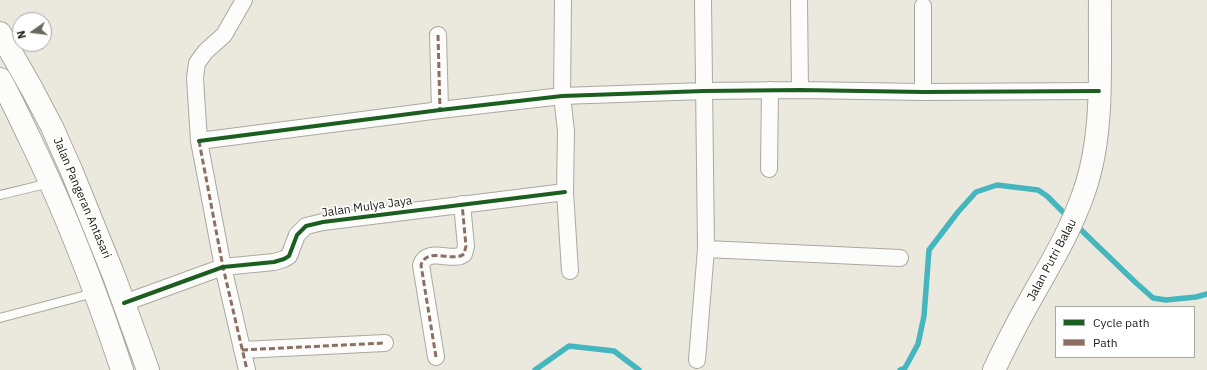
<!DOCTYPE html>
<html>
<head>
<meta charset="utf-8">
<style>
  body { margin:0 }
  #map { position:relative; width:1207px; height:370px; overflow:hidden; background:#ebe8de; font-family:"IBM Plex Sans",sans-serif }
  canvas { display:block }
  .legend { position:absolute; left:1055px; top:306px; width:140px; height:52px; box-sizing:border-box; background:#fff; border:1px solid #a7a6a3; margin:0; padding:5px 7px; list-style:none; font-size:12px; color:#23211a }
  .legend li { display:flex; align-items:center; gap:8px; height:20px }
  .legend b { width:20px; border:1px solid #a7a6a3 }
  .north { position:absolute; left:12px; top:12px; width:40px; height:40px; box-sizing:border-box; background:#fff; border:1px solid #a7a6a3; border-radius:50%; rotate:256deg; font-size:11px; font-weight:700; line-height:16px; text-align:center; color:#23211a }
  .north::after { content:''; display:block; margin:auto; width:14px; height:18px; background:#69675f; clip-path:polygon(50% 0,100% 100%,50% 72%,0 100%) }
</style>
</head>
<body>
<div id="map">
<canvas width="1207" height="370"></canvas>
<ul class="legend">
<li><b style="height:5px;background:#1b5e20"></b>Cycle path</li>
<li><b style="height:5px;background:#8d6e63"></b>Path</li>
</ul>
<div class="north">N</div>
</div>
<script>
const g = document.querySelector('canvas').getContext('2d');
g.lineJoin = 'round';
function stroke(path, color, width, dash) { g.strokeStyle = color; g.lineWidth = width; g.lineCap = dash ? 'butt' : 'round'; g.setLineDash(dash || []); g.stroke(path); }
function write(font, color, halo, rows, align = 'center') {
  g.font = font + ' "IBM Plex Sans",sans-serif'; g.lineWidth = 3; g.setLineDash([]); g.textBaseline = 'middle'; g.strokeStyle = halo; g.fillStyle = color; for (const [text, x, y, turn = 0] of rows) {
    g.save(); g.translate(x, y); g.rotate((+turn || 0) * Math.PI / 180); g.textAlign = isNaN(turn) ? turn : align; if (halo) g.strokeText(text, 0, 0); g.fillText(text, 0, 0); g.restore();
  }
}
const stream = new Path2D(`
  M1076,225L1134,281L1153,298L1166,300L1196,297L1207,294
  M535,370L569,346L614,351L639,370
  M900,370L905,368L918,344L924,316L929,250L958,212L976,192L997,185L1038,190L1047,196L1069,218`);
const service = new Path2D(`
  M0,195L50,183
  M0,318L94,293`);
const minor = new Path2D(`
  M244,0L224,35L206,51L197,63L195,78L199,141L223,267L247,370
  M563,0L562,96L566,131L565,192L570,271
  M799,0L800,90
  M438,35L440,110
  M923,92V6
  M199,141L440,110L562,96L704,91L800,90L923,92L1099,91
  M769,169L770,90
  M706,249L900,258
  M124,303L223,267L274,262L284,259L289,256L297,235L306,226L323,222L565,192
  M242,350L385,343
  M436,357L421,265C427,246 453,263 464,254L466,246L462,204
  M697,360L706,249L703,0`);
const secondary = new Path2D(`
  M994,370C1001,355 1009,339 1017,324C1040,280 1068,239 1084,192C1105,133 1099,62 1100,0`);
const primary = new Path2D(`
  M0,33L32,89L52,127L72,172L114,276L148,370
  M0,79C11,98 20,119 30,139C66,213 96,291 122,370`);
const quiet = new Path2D(`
  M438,35L440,110
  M199,141L223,267L247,370
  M242,350L385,343
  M436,357L421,265C427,246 453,263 464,254L466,246L462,204`);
const cycleway = new Path2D(`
  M199,141L440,110L562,96L704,91L800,90L923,92L1099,91
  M124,303L223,267L274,262L284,259L289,256L297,235L306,226L323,222L565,192`);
const streetNames = [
  ["Jalan Pangeran Antasari",82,198,67],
  ["Jalan Mulya Jaya",367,207,-8],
  ["Jalan Putri Balau",1052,260,-62]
];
stroke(stream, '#46b6be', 5.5);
stroke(service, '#aaa8a0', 10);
stroke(minor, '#aaa8a0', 18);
stroke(secondary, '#aaa8a0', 24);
stroke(primary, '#aaa8a0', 24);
stroke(service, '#fcfcfa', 8);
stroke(minor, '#fcfcfa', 16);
stroke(secondary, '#fcfcfa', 22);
stroke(primary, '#fcfcfa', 22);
stroke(quiet, '#8d6e63', 3, [6, 3]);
stroke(cycleway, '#1b5e20', 4);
write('12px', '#23211a', '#fff', streetNames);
</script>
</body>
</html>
